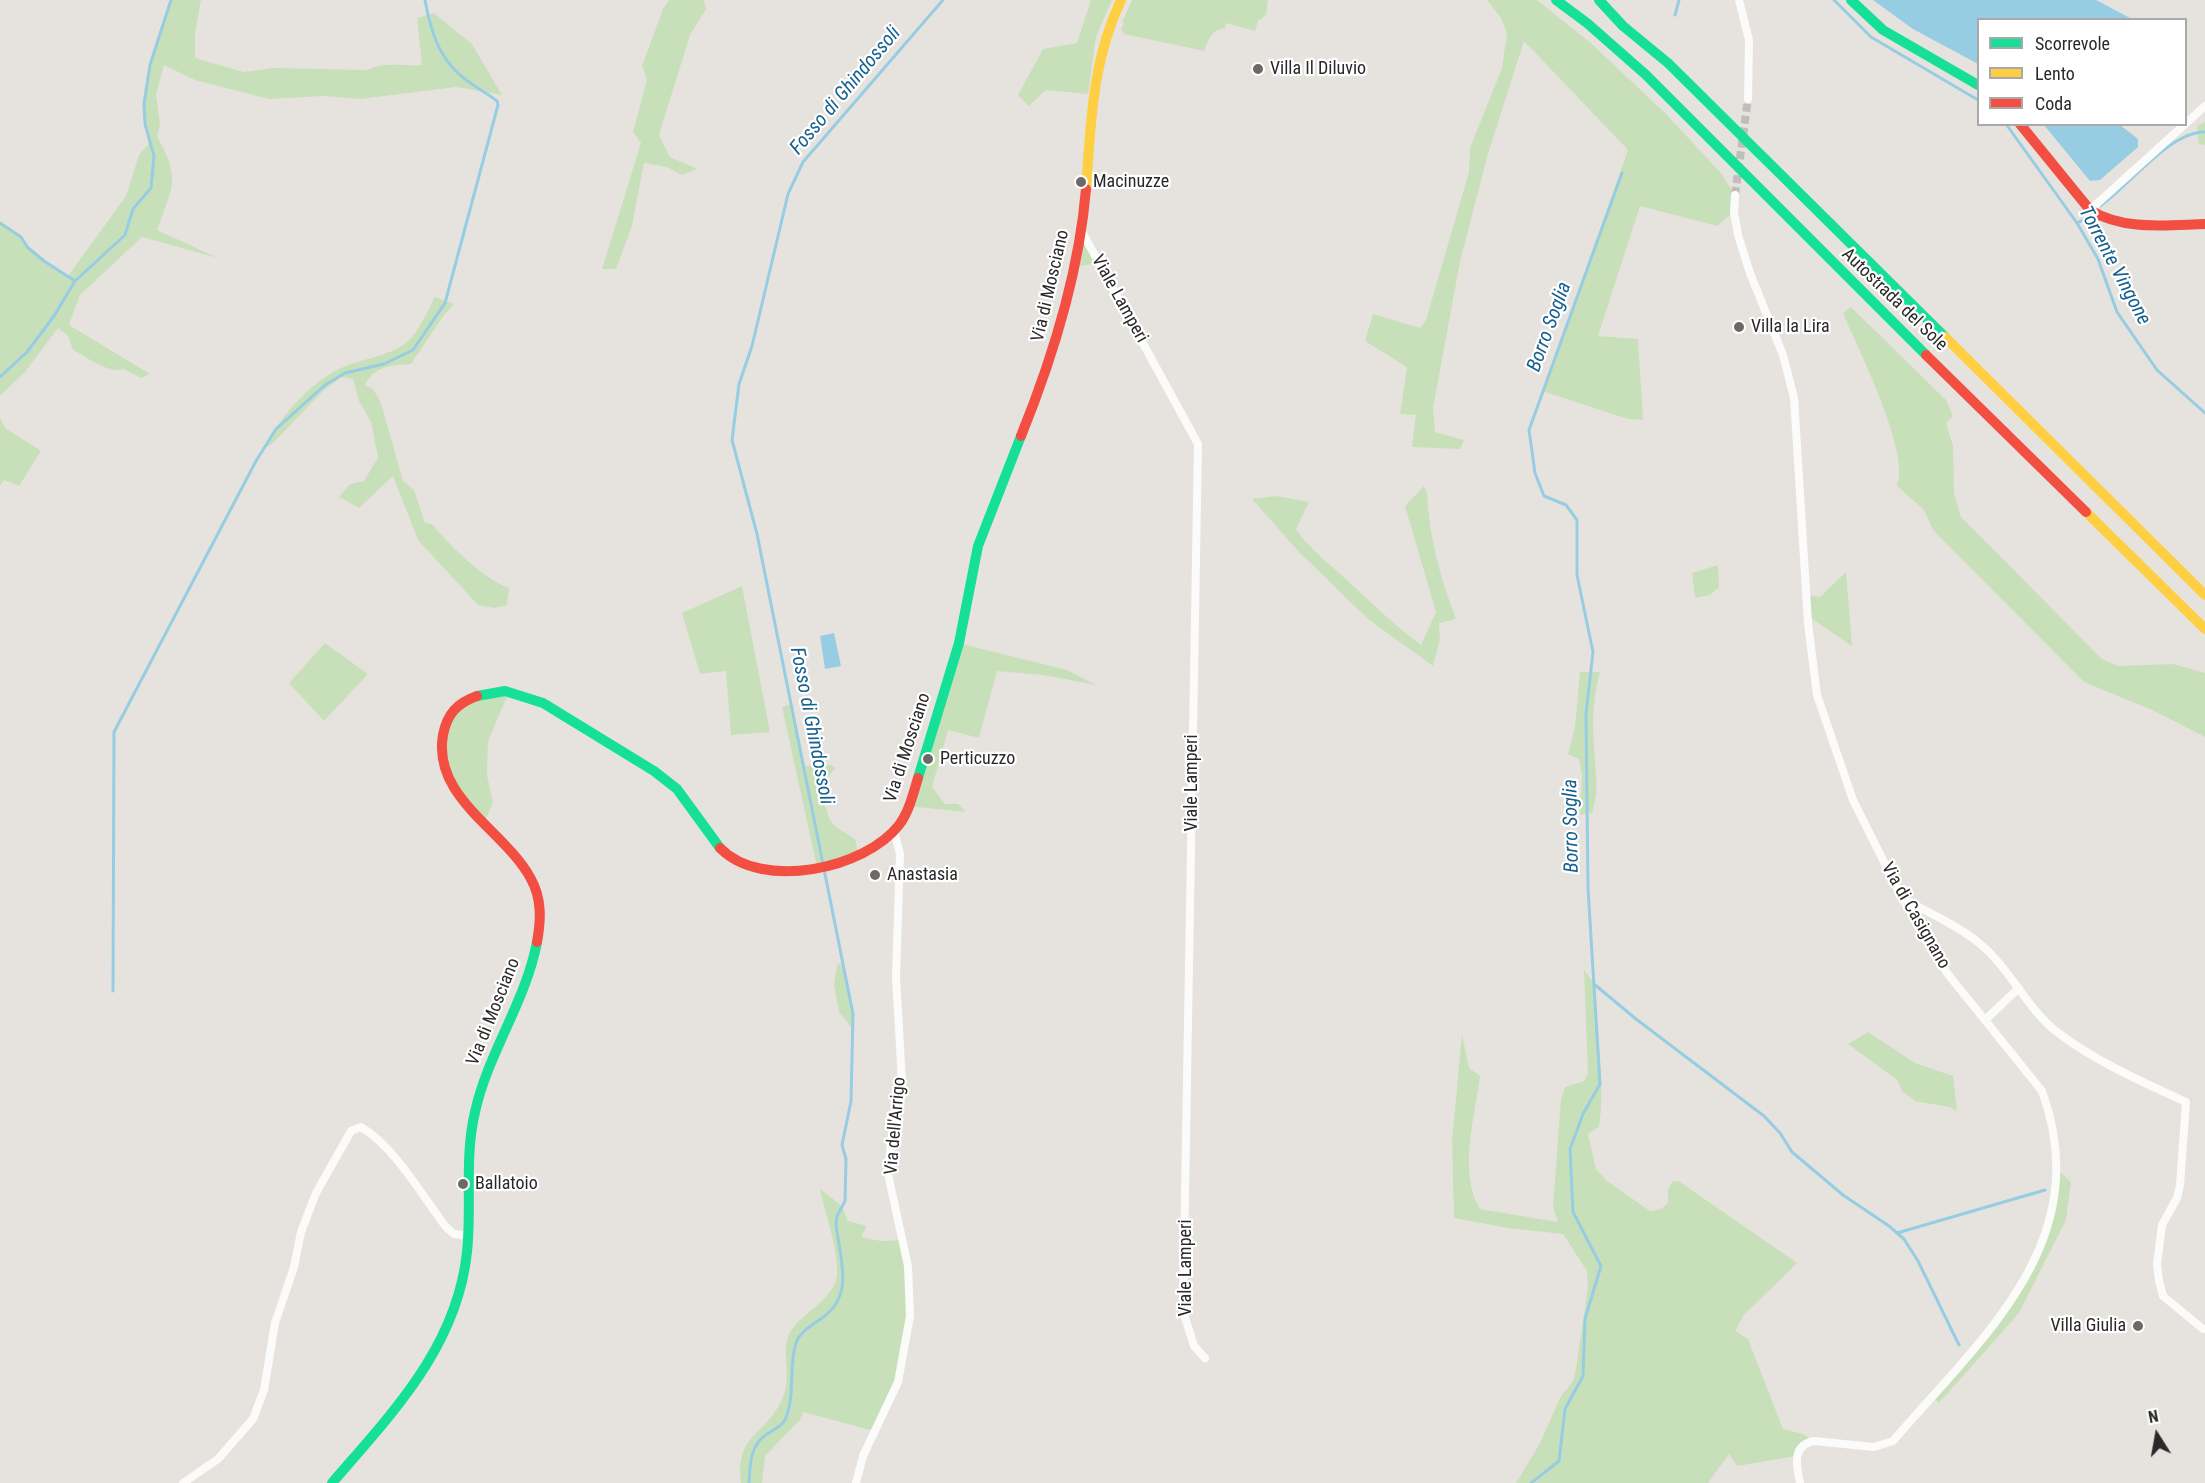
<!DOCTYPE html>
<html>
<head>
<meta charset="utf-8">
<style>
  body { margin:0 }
  #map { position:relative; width:2205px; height:1483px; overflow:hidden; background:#e6e3de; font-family:"Roboto Condensed",sans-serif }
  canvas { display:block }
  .legend { position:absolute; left:1977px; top:18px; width:210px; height:108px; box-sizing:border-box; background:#fff; border:2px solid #a9a9a9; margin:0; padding:8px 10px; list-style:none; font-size:18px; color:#292929 }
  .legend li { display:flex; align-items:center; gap:12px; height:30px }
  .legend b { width:30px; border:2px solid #a9a9a9 }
  .north { position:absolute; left:2127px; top:1405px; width:60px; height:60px; -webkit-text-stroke:4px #fff; paint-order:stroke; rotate:349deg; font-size:16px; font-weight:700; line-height:24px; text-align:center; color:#292929 }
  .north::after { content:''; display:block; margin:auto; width:21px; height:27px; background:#292929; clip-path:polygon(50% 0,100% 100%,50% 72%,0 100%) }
</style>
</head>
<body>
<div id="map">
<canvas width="2205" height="1483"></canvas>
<ul class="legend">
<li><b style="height:8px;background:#16e098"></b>Scorrevole</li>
<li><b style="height:8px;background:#ffcf43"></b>Lento</li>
<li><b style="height:8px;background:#f24e42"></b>Coda</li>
</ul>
<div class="north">N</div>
</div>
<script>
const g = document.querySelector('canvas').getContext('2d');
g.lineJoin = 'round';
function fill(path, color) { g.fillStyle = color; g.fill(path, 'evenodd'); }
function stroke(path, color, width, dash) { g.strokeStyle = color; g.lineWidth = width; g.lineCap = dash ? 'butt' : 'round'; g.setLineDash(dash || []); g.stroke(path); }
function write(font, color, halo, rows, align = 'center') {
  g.font = font + ' "Roboto Condensed",sans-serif'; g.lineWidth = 4.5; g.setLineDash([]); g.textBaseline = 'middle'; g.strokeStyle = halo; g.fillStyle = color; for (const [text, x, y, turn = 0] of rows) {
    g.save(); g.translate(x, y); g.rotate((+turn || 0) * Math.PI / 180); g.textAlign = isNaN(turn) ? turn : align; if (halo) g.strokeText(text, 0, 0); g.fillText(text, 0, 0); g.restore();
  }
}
const green = new Path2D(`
  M171,0H201L195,33V58L244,72L273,68L368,70C383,61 405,67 422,65L417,18L434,13L472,44L502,95L456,87L360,99L323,96L269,99L195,80L164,65L156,95L160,125L157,136C181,180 173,185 157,230L218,258L142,237L80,295L69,325L150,374L141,378L124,369C108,374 87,357 73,350L68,336L58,328L25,372L0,396V223C24,239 43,261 68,276L126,196L139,155L150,142C136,93 157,47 171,0Z
  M669,0H704L706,9L690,35L659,135L670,157L697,169L682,175L667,167L644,163L632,226L616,269H602L641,143L633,132L647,80L642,66L663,9Z
  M1091,0H1112L1096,37L1088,94L1046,90L1029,106L1018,95L1043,49L1077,43Z
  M1132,0H1268L1266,15L1258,21L1255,31L1226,23L1225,28C1211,30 1209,39 1204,51L1124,34L1121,29L1124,23L1122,22Z
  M1487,0H1537L1592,44L1666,114L1720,172L1735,195L1734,212L1717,226L1640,206L1598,336L1638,339L1643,420L1628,419L1542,391L1628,150L1524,41L1487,157L1460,262L1433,408L1435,432L1464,440L1460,449L1412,447L1416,415L1400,414L1407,367L1365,341L1373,314L1420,328L1426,320L1469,172L1470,148L1502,68L1507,33L1501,18Z
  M2205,122V145L2199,144L2197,126Z
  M1081,230L1100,263L1074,267Z
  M435,297L454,304L444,315L411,364C392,365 374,366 365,385L373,389L381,403L403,481L414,490L425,523L432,524C447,543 486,581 509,588L507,605L494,608L478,605L418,540L393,476L359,508L339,497L350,484L364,481L378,457L371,422L359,401L353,379L341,377L322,392L272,444L262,450C281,416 314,375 354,363C372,357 399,353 412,337C421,326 428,310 435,297Z
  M1851,307L1946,400L1953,416L1946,423L1953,446L1954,494L1961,517L2102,659L2118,666L2173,664L2205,673V737L2152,710L2084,682L1933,530L1924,510L1897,486C1911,453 1858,349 1843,313Z
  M0,418L5,428L41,451L19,486L4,480L0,486Z
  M1424,486L1427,492C1429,537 1440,577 1456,619L1439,623L1440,639L1433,666L1368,619L1298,551L1252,499L1277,496L1309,502L1296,529C1311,550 1319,555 1338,572C1366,597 1391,623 1421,645L1436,612L1405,506Z
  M1718,565L1719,587L1710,595L1695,598L1692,573Z
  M1846,572L1852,646L1808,616L1807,595L1820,597Z
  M742,586L770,732L731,735L726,671L700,674L682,613Z
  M325,643L368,674L324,721L289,683Z
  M958,643L1067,670L1096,685L1043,675L997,671L979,738L948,730L932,787L945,804H958L966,812L908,806Z
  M1580,672H1600C1593,697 1592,721 1594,747C1595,773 1600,788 1592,813L1580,815L1582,775L1579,759L1568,754L1575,727Z
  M509,692L488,741L487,775L493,803L484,823L459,797L443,764L450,712L459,705Z
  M792,704L805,766L830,765L836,768L819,786L820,790L830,820L836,827L855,839L858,853L817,867L782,707Z
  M842,963L853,1014L851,1027L839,1012L834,985L837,965Z
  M1584,970L1594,983C1596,1026 1606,1088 1599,1127L1588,1134L1596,1169L1607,1181L1650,1211L1661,1209L1668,1203V1189L1673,1181L1680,1182L1797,1263L1744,1315L1735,1331L1748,1339L1783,1429L1803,1434L1814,1441L1797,1456L1737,1466L1729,1454L1708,1483H1516L1539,1445L1561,1396L1573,1381L1576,1369L1588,1287L1587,1271L1563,1234L1508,1228L1454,1218L1452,1141L1462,1034L1469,1068L1480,1076C1475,1116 1458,1173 1480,1209L1558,1222L1553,1207L1561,1099L1565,1087L1584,1081L1588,1074Z
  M1868,1032L1915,1063L1953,1076L1957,1111L1949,1107L1915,1101L1902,1091L1897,1080L1848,1044Z
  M2057,1169L2071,1182L2066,1220L2019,1313L1939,1403L1931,1396L2013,1301L2042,1247Z
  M820,1189L842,1206L848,1221L867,1226L861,1237L881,1241L902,1240L910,1316L898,1382L874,1431L803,1412L800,1420L765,1456L762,1483H741C735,1432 767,1436 783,1397C792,1374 781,1351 789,1334C800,1313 834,1301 837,1275C839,1251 825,1213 820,1189Z`);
const water = new Path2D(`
  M1873,0H2096L2132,19L1978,20V64L1913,29Z
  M2044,125H2120L2138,139V147L2100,180L2090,181Z
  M834,633L841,666L825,669L820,636Z`);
const stream = new Path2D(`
  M1834,0L1871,37L1978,100
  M1675,15L1679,0
  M2006,124L2077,223L2098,259L2117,312L2157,370L2205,413
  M2100,206C2128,187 2170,131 2205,132
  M0,223L21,237L28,248L44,261L75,281
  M2077,223L2085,219
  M0,377L27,352L54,316L75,281L125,235L133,209L151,188L154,156L145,124L144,104L150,65L171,0
  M1594,984L1636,1019L1764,1116L1780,1133L1792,1152L1843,1195L1889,1226L1904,1239L1918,1261L1959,1345
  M113,991L114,732L256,461L276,429L325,385L345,373L384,364L413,350L445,303L498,105L497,101C484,91 470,85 458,73C437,54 430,27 425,0
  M1897,1233L2045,1190
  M749,1483C750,1464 750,1445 767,1434C773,1430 781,1427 785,1420C796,1395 788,1367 796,1343C799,1333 813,1324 822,1318C855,1295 840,1259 836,1225L837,1216L845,1201L846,1159L842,1145L851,1101L853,1014L757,534L732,440L739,384L752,346L788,194L803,162L943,0
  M1531,1483L1559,1461L1565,1409L1583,1376L1585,1319L1601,1266L1573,1212L1570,1149L1583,1114L1600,1084L1588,888L1586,714L1593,652L1577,575V520L1566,505L1544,496L1535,473L1529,430L1622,173`);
const streetTunnel = new Path2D(`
  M1735,195L1748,99`);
const street = new Path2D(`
  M1739,0L1749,40L1748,99
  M1735,195L1734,212L1738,235L1750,273L1783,355L1794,398L1808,623L1817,695L1853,800L1902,898L1947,973L2042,1091C2097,1242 1982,1337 1893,1441L1874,1447L1814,1441C1792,1445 1796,1465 1800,1483
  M2090,210L2205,106
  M1081,230L1198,444L1183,1311L1194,1346L1205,1358
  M1904,899C1929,913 1957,925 1979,943C2010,968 2026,1008 2057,1032C2093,1060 2144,1083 2186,1102L2180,1185L2177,1198L2162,1225L2157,1264L2159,1281L2163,1296L2203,1329
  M1986,1019L2019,988
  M183,1483L218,1459L253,1419L264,1390L275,1323L294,1267L301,1232L316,1193L351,1131L361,1127C394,1146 423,1197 446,1227L454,1234L469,1236
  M856,1483L863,1456L898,1382L910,1316L908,1266L888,1174L891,1141L902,1082L896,977L900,854L894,831`);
const fast = new Path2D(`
  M1556,0L1587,23L1645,74L1926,355
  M1599,0L1623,26L1668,63L1945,337
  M1851,0L1883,30L1978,85
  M477,696L505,691L543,703L654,771L677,789L720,848
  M918,778L959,643L978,546L1021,436
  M332,1483C391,1414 457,1348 467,1252C472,1206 464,1158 475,1112C488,1053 526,1001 537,942`);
const slow = new Path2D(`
  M1086,189C1091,123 1092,61 1121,0
  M1945,337L2205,595
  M2086,512L2205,629`);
const jam = new Path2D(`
  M2020,124L2090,210C2124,231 2167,225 2205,224
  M1926,355L2086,512
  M1021,436C1053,357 1079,274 1086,189
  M477,696C457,703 447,714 443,735C432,798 505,830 531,879C542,899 541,920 537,942
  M720,848C762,891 865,869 899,825C909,812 913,794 918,778`);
const markers = [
  [1258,69,6,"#6b6a68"],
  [1081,182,6,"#6b6a68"],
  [1739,327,6,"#6b6a68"],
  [928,759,6,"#6b6a68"],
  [875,875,6,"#6b6a68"],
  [463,1184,6,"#6b6a68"],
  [2138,1326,6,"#6b6a68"]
];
const poiNames = [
  ["Villa Il Diluvio",1270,69],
  ["Macinuzze",1093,182],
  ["Villa la Lira",1751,327],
  ["Perticuzzo",940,759],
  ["Anastasia",887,875],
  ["Ballatoio",475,1184],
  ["Villa Giulia",2126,1326,"right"]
];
const streetNames = [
  ["Via di Mosciano",1051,286,-77],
  ["Viale Lamperi",1119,299,61],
  ["Autostrada del Sole",1894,300,44],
  ["Via di Mosciano",908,748,-72],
  ["Viale Lamperi",1192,783,-90],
  ["Via di Casignano",1915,916,60],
  ["Via di Mosciano",494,1012,-68],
  ["Via dell'Arrigo",896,1126,-85],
  ["Viale Lamperi",1186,1268,-90]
];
const waterNames = [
  ["Fosso di Ghindossoli",846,91,-50],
  ["Torrente Vingone",2114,266,62],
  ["Borro Soglia",1550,327,-70],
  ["Fosso di Ghindossoli",811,726,79],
  ["Borro Soglia",1572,826,-91]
];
fill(green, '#c8e0b9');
fill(water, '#97cde3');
stroke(stream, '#97cde3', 3);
stroke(streetTunnel, '#c0beba', 8, [8, 4]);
stroke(street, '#fbfbfa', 8);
stroke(fast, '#16e098', 10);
stroke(slow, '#ffcf43', 10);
stroke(jam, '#f24e42', 10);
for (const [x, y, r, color] of markers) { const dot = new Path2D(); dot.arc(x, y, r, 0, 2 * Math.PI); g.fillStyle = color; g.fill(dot); stroke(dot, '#fff', 2); }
write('18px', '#292929', '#fff', poiNames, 'left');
write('18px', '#292929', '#fff', streetNames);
write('italic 20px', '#16618f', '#fff', waterNames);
</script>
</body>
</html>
